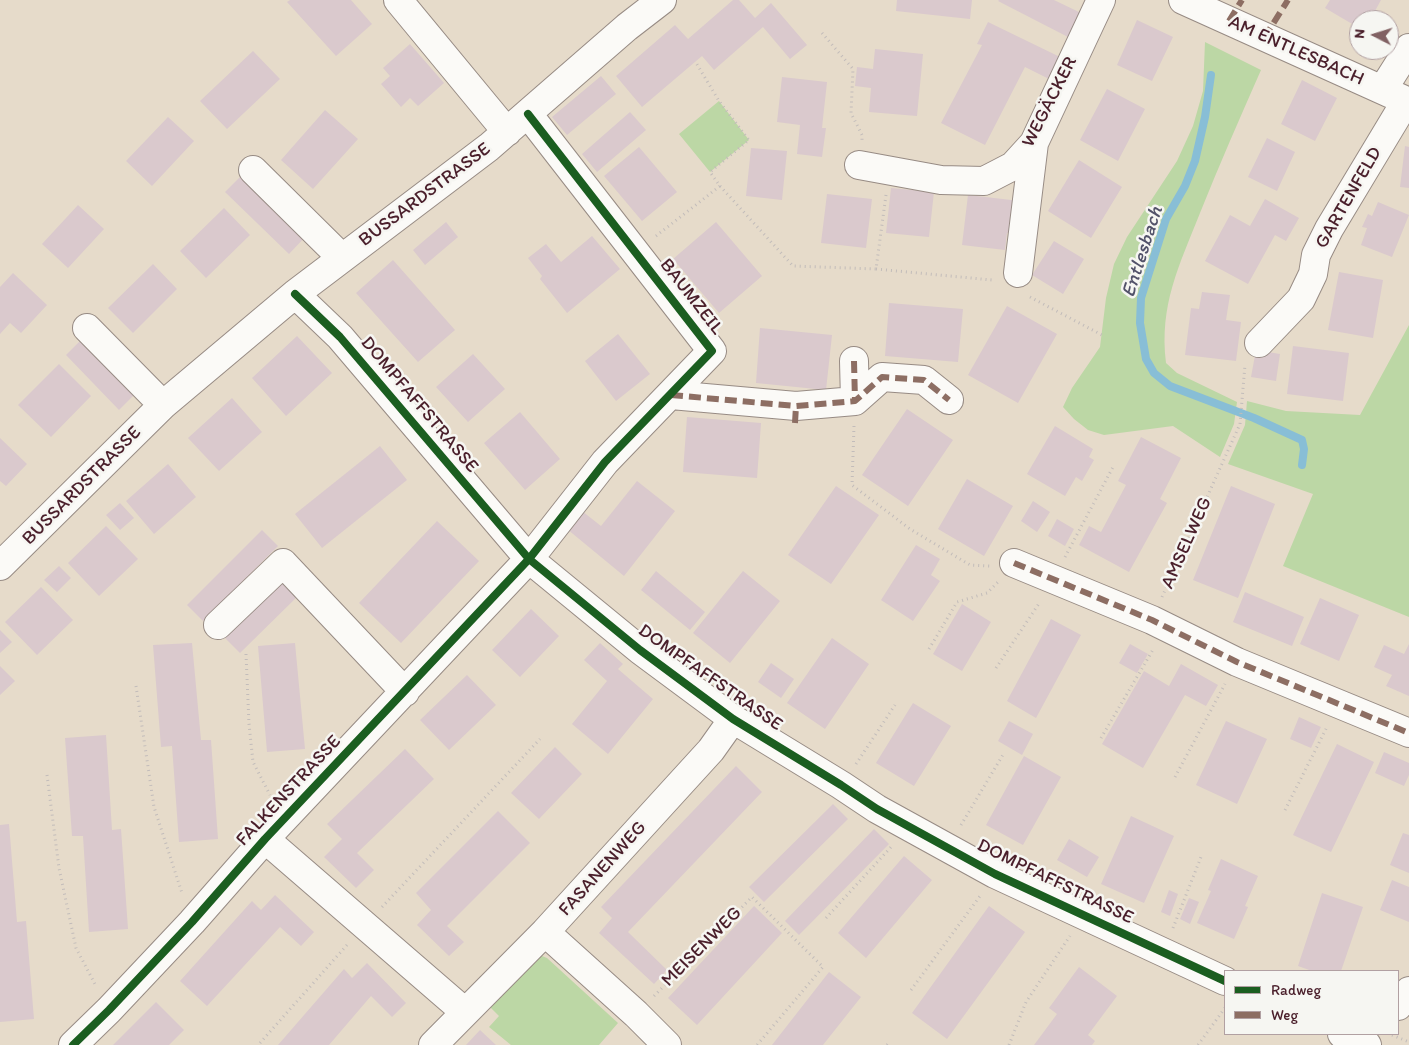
<!DOCTYPE html>
<html>
<head>
<meta charset="utf-8">
<style>
  body { margin:0 }
  #map { position:relative; width:1409px; height:1045px; overflow:hidden; background:#e6dbca; font-family:Itim,sans-serif }
  canvas { display:block }
  .legend { position:absolute; left:1224px; top:970px; width:175px; height:65px; box-sizing:border-box; background:#f6f6f2; border:1px solid #b1a0a2; margin:0; padding:6px 9px; list-style:none; font-size:15px; color:#4a1f2b }
  .legend li { display:flex; align-items:center; gap:10px; height:25px }
  .legend b { width:25px; border:1px solid #b1a0a2 }
  .north { position:absolute; left:1349px; top:10px; width:50px; height:50px; box-sizing:border-box; background:#f6f6f2; border:1px solid #b1a0a2; border-radius:50%; rotate:275deg; font-size:14px; font-weight:700; line-height:20px; text-align:center; color:#4a1f2b }
  .north::after { content:''; display:block; margin:auto; width:18px; height:22px; background:#816163; clip-path:polygon(50% 0,100% 100%,50% 72%,0 100%) }
</style>
</head>
<body>
<div id="map">
<canvas width="1409" height="1045"></canvas>
<ul class="legend">
<li><b style="height:6px;background:#1b5e20"></b>Radweg</li>
<li><b style="height:6px;background:#8d6e63"></b>Weg</li>
</ul>
<div class="north">N</div>
</div>
<script>
const g = document.querySelector('canvas').getContext('2d');
g.lineJoin = 'round';
function fill(path, color) { g.fillStyle = color; g.fill(path, 'evenodd'); }
function stroke(path, color, width, dash) { g.strokeStyle = color; g.lineWidth = width; g.lineCap = dash ? 'butt' : 'round'; g.setLineDash(dash || []); g.stroke(path); }
function write(font, color, halo, rows, align = 'center') {
  g.font = font + ' Itim,sans-serif'; g.lineWidth = 5; g.setLineDash([]); g.textBaseline = 'middle'; g.strokeStyle = halo; g.fillStyle = color; for (const [text, x, y, turn = 0] of rows) {
    g.save(); g.translate(x, y); g.rotate((+turn || 0) * Math.PI / 180); g.textAlign = isNaN(turn) ? turn : align; if (halo) g.strokeText(text, 0, 0); g.fillText(text, 0, 0); g.restore();
  }
}
const green = new Path2D(`
  M1205,42L1261,70C1240,118 1219,165 1200,213C1179,266 1159,305 1166,363L1177,373L1237,402L1234,424L1220,457L1173,426L1104,435L1088,430L1074,419L1063,407L1072,388L1100,347L1106,298L1114,264L1127,237L1177,161L1193,126L1203,91Z
  M719,101L749,140L710,172L679,134Z
  M1409,325V617L1283,566L1313,494L1228,464L1245,425L1247,401L1286,411L1360,415Z
  M542,956L547,958L618,1023L599,1045H511L489,1027L499,1016L488,1005L535,958Z`);
const stream = new Path2D(`
  M1211,75L1205,117L1195,161L1185,186L1166,219L1141,298L1140,323L1146,359L1154,373L1170,386L1254,418L1302,440L1304,449L1302,465`);
const building = new Path2D(`
  M290,0H351L372,24L336,56L287,2Z
  M733,0H739L755,18L771,3L807,45L790,59L763,27L714,70L702,56L642,107L616,76L675,25L688,39Z
  M897,0H972L970,19L896,11Z
  M999,0H1054L1081,13L1068,37L998,1Z
  M1330,0H1381L1370,20H1359V28L1325,8Z
  M1137,20L1173,37L1152,81L1117,65Z
  M988,22L1060,57L1049,79L1025,67L985,145L941,123L982,45L977,44Z
  M410,44L444,83L418,106L410,98L401,107L381,84L390,76L383,68Z
  M875,49L923,54L917,116L869,112L871,88L855,86L857,67L873,69Z
  M253,51L280,79L227,129L200,101Z
  M601,76L616,94L567,135L552,117Z
  M782,77L827,82L822,128H826L822,157L797,154L800,125L777,122Z
  M1302,80L1337,98L1315,141L1281,124Z
  M1107,89L1145,109L1118,161L1080,140Z
  M325,110L358,139L313,189L281,160Z
  M630,112L646,130L597,172L582,154Z
  M168,117L194,141L152,186L126,161Z
  M1267,138L1295,152L1277,191L1248,177Z
  M1405,146L1409,147V188L1400,187Z
  M639,147L677,192L642,221L604,176Z
  M751,148L787,151L782,200L746,196Z
  M1079,160L1122,187L1091,238L1048,211Z
  M244,173L307,235L289,254L225,192Z
  M891,188L934,192L929,237L886,233Z
  M827,194L872,199L866,248L821,243Z
  M968,195L1020,201L1017,234L1007,233L1005,250L962,245Z
  M1265,199L1299,218L1286,241L1275,235L1248,284L1205,261L1230,215L1250,226Z
  M1378,202L1409,215L1392,257L1361,245L1367,228L1362,227L1368,214L1372,216Z
  M78,205L104,229L68,268L42,244Z
  M224,208L250,235L206,278L180,251Z
  M446,222L458,237L425,265L413,250Z
  M716,222L762,276L719,313L673,259Z
  M592,236L620,269L567,313L540,279L542,276L528,258L546,244L561,262Z
  M1054,241L1084,259L1063,294L1032,275Z
  M393,260L455,330L418,362L356,293Z
  M153,264L177,289L133,333L108,308Z
  M1339,272L1383,280L1373,338L1328,330Z
  M13,273L47,305L21,333L10,323L0,334V287Z
  M1202,292L1230,295L1226,320L1241,322L1236,361L1185,355L1191,308L1199,309Z
  M889,303L963,309L958,362L885,356Z
  M1007,306L1057,334L1018,403L968,375Z
  M760,328L832,335L826,390L756,383Z
  M618,334L650,374L616,401L585,361Z
  M297,336L332,373L286,416L252,378Z
  M83,338L136,393L119,410L66,355Z
  M1293,346L1349,353L1343,401L1287,394Z
  M1256,350L1280,354L1276,381L1251,377Z
  M473,354L505,389L468,422L436,387Z
  M59,364L91,396L51,437L18,405Z
  M232,398L262,432L219,471L188,438Z
  M907,409L953,440L908,506L862,475Z
  M520,412L560,459L525,490L484,443Z
  M687,417L761,423L757,478L683,472Z
  M1055,426L1093,449L1089,457L1094,460L1082,481L1076,477L1065,496L1027,474Z
  M1141,437L1181,458L1160,499L1167,503L1129,572L1079,545L1089,526L1101,532L1126,485L1118,481Z
  M0,438L27,464L6,486L0,481Z
  M380,446L407,480L322,548L295,514Z
  M168,464L196,497L154,534L126,501Z
  M967,479L1013,506L984,556L938,529Z
  M637,481L675,511L624,576L567,529L582,511L601,526Z
  M836,486L879,515L831,584L788,555Z
  M1231,486L1275,504L1238,598L1193,580Z
  M1033,501L1050,512L1037,532L1021,521Z
  M120,503L134,518L120,530L106,515Z
  M1057,519L1074,529L1065,546L1048,536Z
  M437,521L479,561L401,643L359,603Z
  M106,526L138,559L99,596L68,563Z
  M262,530L278,546L203,621L187,605Z
  M916,545L940,559L931,575L940,581L913,621L881,600Z
  M59,566L71,578L57,592L44,580Z
  M656,571L705,612L690,630L641,590Z
  M743,571L780,601L730,663L693,633Z
  M286,577L301,593L240,653L225,638Z
  M41,587L73,620L37,655L5,622Z
  M1245,592L1304,617L1292,646L1233,622Z
  M1320,598L1359,615L1339,661L1300,644Z
  M962,604L991,622L962,671L933,654Z
  M531,609L559,636L520,677L492,650Z
  M1051,619L1081,635L1036,718L1007,701Z
  M0,630L12,642L0,653Z
  M832,638L869,664L825,729L787,703Z
  M192,643L201,740H211L218,839L179,842L172,746L161,747L153,645Z
  M295,643L305,749L267,752L258,646Z
  M600,643L623,664L618,669L653,699L608,754L572,724L607,681L584,660Z
  M1130,644L1148,654L1137,673L1119,663Z
  M1409,644V696L1386,686L1392,675L1374,667L1384,645L1404,654Z
  M771,663L794,679L781,698L758,682Z
  M1181,664L1218,685L1206,706L1185,695L1143,768L1102,744L1144,671L1169,686Z
  M0,666L15,681L0,695Z
  M467,675L496,705L449,750L420,720Z
  M913,703L951,726L914,786L876,763Z
  M1299,717L1321,727L1311,748L1290,739Z
  M1009,721L1033,734L1022,755L998,741Z
  M1226,721L1267,739L1237,804L1196,785Z
  M106,735L112,830L121,829L128,929L89,932L83,836H72L65,738Z
  M1337,744L1374,762L1331,852L1293,835Z
  M555,747L582,774L539,819L511,793Z
  M405,749L434,779L357,853L374,870L356,888L324,857L342,839L327,824Z
  M1384,752L1409,763V775L1404,786L1375,773Z
  M1024,756L1061,777L1023,845L986,825Z
  M736,766L762,792L628,932L667,970L654,984L599,933L612,918L601,907Z
  M833,804L848,819L764,902L749,887Z
  M498,811L530,843L447,926L464,942L449,956L417,925L431,910L416,893Z
  M1131,816L1174,836L1144,903L1101,884Z
  M9,824L17,922L26,921L34,1019L0,1022V825Z
  M874,829L889,844L799,935L785,921Z
  M1403,833L1409,835V873L1390,865Z
  M1069,839L1099,857L1087,877L1057,860Z
  M904,856L932,880L866,958L838,933Z
  M1221,859L1258,876L1245,906L1248,907L1234,939L1197,923L1211,891L1208,890Z
  M1392,880L1409,887V922L1380,910Z
  M1169,890L1178,894L1170,916L1161,912Z
  M1322,893L1363,907L1341,971H1312L1298,966Z
  M275,895L314,932L301,946L280,927L207,1006L180,981L252,901L261,910Z
  M1189,898L1199,902L1190,924L1180,919Z
  M754,906L782,933L697,1025L668,998Z
  M989,906L1025,932L947,1039L912,1013Z
  M367,963L406,1003L392,1017L371,996L329,1045H278L344,969L352,978Z
  M1079,967L1117,996L1088,1035L1095,1041L1092,1045H1034L1057,1014L1049,1008Z
  M829,972L861,997L823,1045H772Z
  M156,1002L184,1030L169,1045H113Z
  M480,1030L496,1045H466Z`);
const path = new Path2D(`
  M822,33L853,69L851,113L862,135V140
  M720,186L793,266L876,269L886,195
  M656,236L720,186L710,172L749,140L719,101L695,61
  M876,269L992,280
  M1030,297L1102,335
  M854,426L852,485L910,529L970,565L990,566
  M1065,557L1113,467
  M1162,597L1240,424L1245,365
  M929,649L957,602L987,593L998,582
  M246,654L249,724L253,762L270,795
  M996,668L1040,602
  M136,686L154,807L182,893
  M1101,738L1154,648
  M856,764L895,705
  M47,775L59,868L76,948L96,986
  M1175,777L1225,684
  M1285,810L1327,727
  M961,825L1004,753
  M382,907L540,739
  M826,918L892,846
  M1173,928L1201,857
  M911,990L980,896
  M654,996L752,897L823,967L757,1045
  M1392,1035L1409,1042
  M260,1043L347,945
  M887,1045L889,1043
  M1009,1045L1026,1002L1070,936
  M1198,1045L1225,1008`);
const minor = new Path2D(`
  M398,0L507,132
  M1183,0L1409,102
  M1383,89L1409,48
  M859,165L941,180L984,181L1013,166L1034,143L1101,0
  M253,170L342,258
  M1018,273L1034,143
  M295,294L340,337L529,559L640,650L733,719L841,785L877,809L995,874L1225,981
  M87,328L163,405
  M1259,343L1301,299L1313,274L1316,255L1329,229L1406,101
  M854,361L855,401
  M671,395L796,406L855,401L882,377L924,380L949,400
  M1014,563L1152,620L1237,662L1409,733
  M0,566L163,405L295,294L489,147L627,27L662,0
  M218,625L283,563L405,692
  M265,839L465,1012
  M545,932L636,1014L667,1045
  M1398,1006L1409,991
  M1342,1034L1367,1045
  M73,1045L109,1010L192,922L265,839L529,559L605,462L712,351L528,114
  M433,1045L545,932L711,750L733,719`);
const quiet = new Path2D(`
  M1229,21L1242,0
  M1264,38L1288,0
  M854,361L855,401
  M671,395L796,406L855,401L882,377L924,380L949,400
  M795,423L796,406
  M1014,563L1152,620L1237,662L1409,733`);
const cycleway = new Path2D(`
  M295,294L340,337L529,559L640,650L733,719L841,785L877,809L995,874L1225,981
  M73,1045L109,1010L192,922L265,839L529,559L605,462L712,351L528,114`);
const streetNames = [
  ["AM ENTLESBACH",1296,51,24],
  ["WEGÄCKER",1050,102,-63],
  ["BUSSARDSTRASSE",425,195,-37],
  ["GARTENFELD",1349,198,-60],
  ["BAUMZEIL",691,297,52],
  ["DOMPFAFFSTRASSE",419,405,50],
  ["BUSSARDSTRASSE",82,486,-45],
  ["AMSELWEG",1187,543,-66],
  ["DOMPFAFFSTRASSE",710,678,35],
  ["FALKENSTRASSE",289,791,-47],
  ["FASANENWEG",603,869,-48],
  ["DOMPFAFFSTRASSE",1055,882,26],
  ["MEISENWEG",702,947,-45]
];
const waterNames = [
  ["Entlesbach",1143,252,-72]
];
fill(green, '#bcd7a5');
stroke(stream, '#88bed6', 8);
fill(building, '#dac9cd');
stroke(minor, '#978b84', 30);
stroke(path, '#c2bcba', 3, [1, 4]);
stroke(minor, '#fbfaf7', 28);
stroke(quiet, '#8d6e63', 6, [12, 6]);
stroke(cycleway, '#1b5e20', 8);
write('19px', '#4a1f2b', '#f6f6f2', streetNames);
write('italic 20px', '#525269', '#f6f6f2', waterNames);
</script>
</body>
</html>
